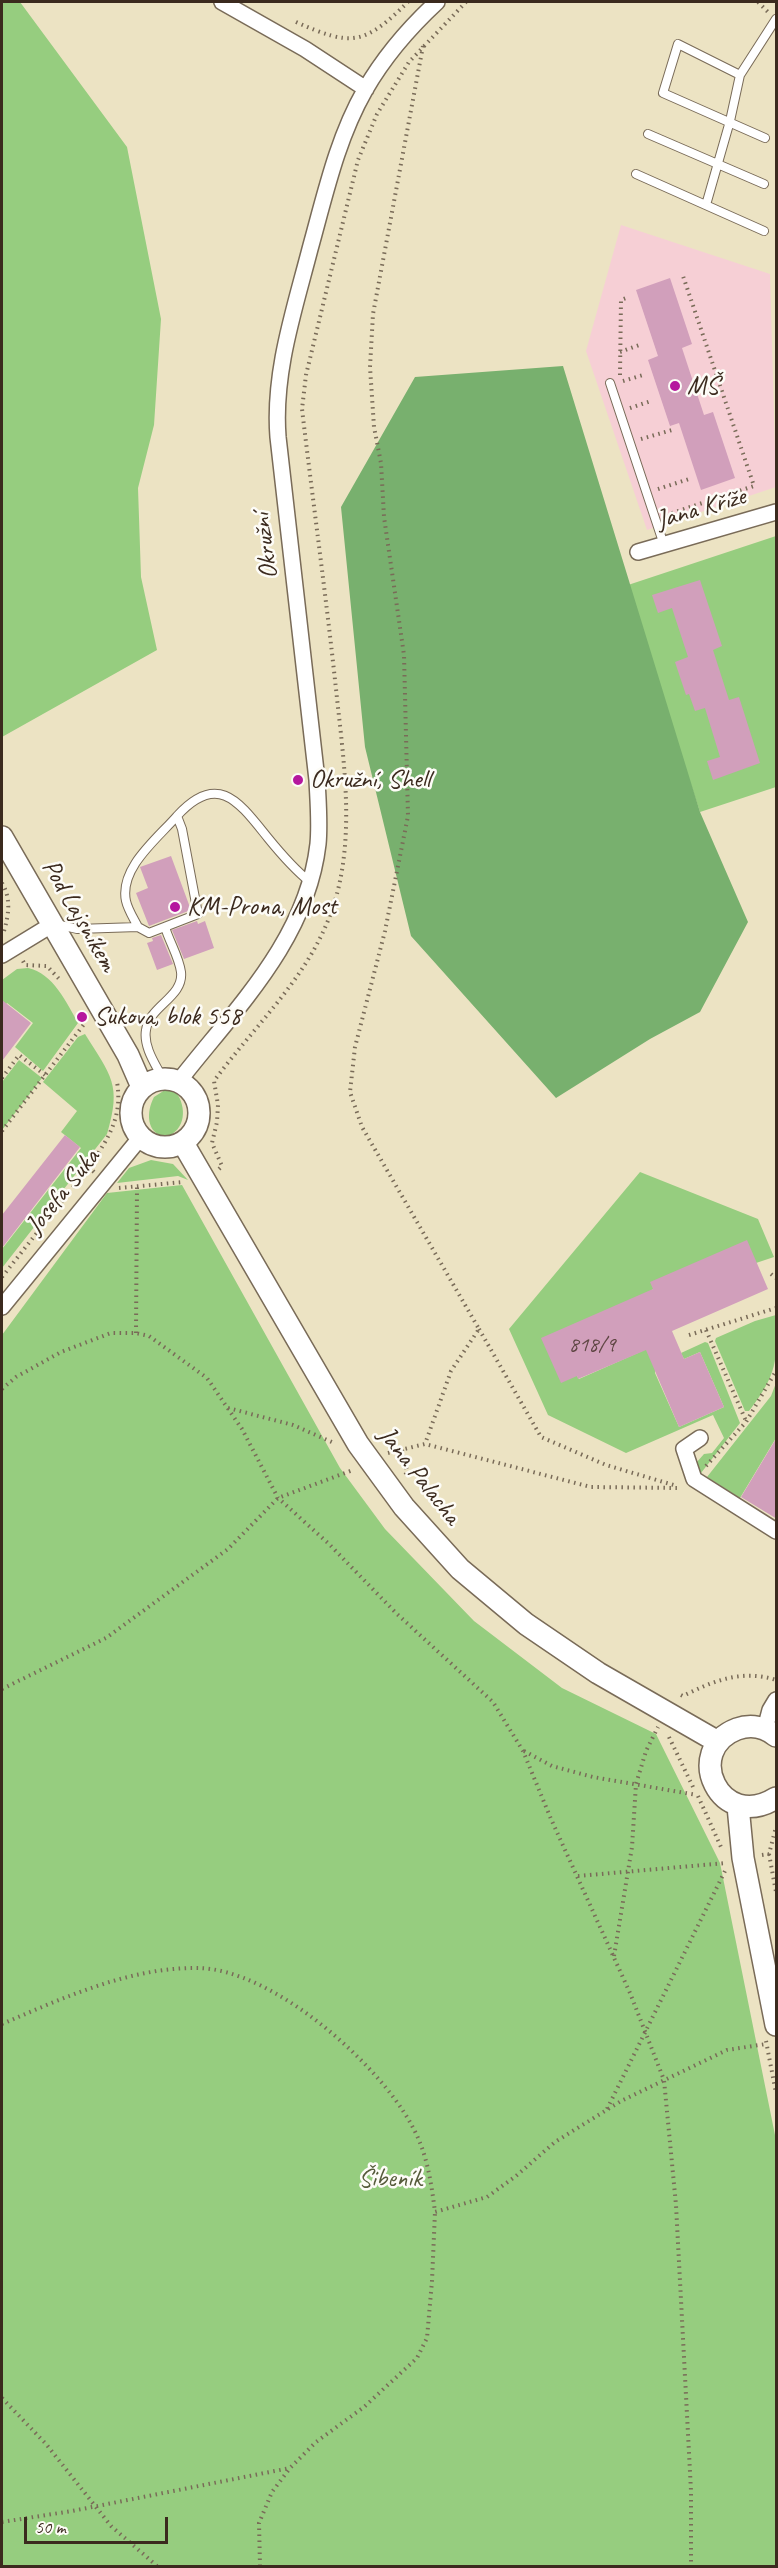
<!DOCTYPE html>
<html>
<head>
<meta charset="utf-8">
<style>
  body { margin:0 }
  #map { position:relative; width:778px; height:2568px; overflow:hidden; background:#ece3c3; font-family:Caveat,sans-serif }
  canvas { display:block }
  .frame { position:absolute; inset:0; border:3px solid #3b2a1e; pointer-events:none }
  .scale { position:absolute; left:24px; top:2517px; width:144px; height:27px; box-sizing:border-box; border:3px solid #3b2a1e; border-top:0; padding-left:8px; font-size:18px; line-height:21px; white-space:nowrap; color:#3b2a1e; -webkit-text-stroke:4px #fdfcf7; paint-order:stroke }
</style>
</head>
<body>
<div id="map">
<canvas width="778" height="2568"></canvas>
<div class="frame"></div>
<div class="scale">50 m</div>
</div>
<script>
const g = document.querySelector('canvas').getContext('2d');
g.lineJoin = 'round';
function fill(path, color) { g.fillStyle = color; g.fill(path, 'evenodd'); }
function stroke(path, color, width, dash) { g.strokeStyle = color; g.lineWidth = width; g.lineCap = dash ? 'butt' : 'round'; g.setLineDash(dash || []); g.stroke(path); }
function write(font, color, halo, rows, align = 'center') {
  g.font = font + ' Caveat,sans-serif'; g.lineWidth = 5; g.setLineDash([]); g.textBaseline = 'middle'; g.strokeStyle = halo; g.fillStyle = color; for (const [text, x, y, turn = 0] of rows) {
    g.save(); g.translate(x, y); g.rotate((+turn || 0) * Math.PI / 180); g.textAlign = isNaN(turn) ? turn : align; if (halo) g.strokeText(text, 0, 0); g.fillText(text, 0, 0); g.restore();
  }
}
const built = new Path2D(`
  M621,225L770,274L776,487L647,530L586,351Z`);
const green = new Path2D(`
  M2,2H20L127,147L161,319L154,425L138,488L141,577L157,650L2,737Z
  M776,536V787L700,812L625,586Z
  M28,968C53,973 67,1003 78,1023L43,1071L15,1047L33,1023L7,1003L2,1009V980L17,969Z
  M85,1034C111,1076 122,1084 107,1134L2,1268V1249L81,1148L61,1132L77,1111L43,1082L78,1037Z
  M19,1060L42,1078L2,1130V1082Z
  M165,1090L176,1092C187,1107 186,1130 166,1137C146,1134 146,1112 154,1097Z
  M151,1160L173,1164L188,1180L178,1176L117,1183L129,1168Z
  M640,1172L758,1219L774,1257L756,1263L653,1289L577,1376L579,1379L658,1344L655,1373L679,1427L724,1407L700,1352L684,1359L681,1353L705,1342L708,1343L740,1423L701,1473L696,1470V1463L704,1454L712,1453L724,1438L713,1415L626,1453L548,1415L509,1329Z
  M182,1185L340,1468L385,1529L474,1621L562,1688L656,1734L720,1863L776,2140V2566H2V1335L107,1193Z
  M776,1315C777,1362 778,1373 749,1411H745L715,1341L716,1338L755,1321Z
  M776,1383V1438L740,1498L707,1477L771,1396Z`);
const forest = new Path2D(`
  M563,366L700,812L748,922L700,1012L650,1039L556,1098L411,936L365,747L341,507L415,377Z`);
const building = new Path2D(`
  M670,278L692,344L682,348L704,415L713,412L735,478L701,490L679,423L670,426L648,360L658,356L636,290Z
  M700,580L722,646L713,650L729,700L739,697L760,763L713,780L707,761L720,757L705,708L695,711L689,694L686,695L675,662L688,657L672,608L658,613L652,595Z
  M171,856L191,910L149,926L136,893L148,888L140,867Z
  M197,921L198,924L205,921L214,948L184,959L172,930Z
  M161,935L173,964L157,970L147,943L153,941L152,938Z
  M2,1000L31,1023L2,1061Z
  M65,1135L80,1147L2,1248V1215Z
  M747,1240L768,1289L672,1331L684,1359L700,1352L724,1407L679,1427L646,1350L578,1379L577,1376L561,1383L541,1338L653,1289L650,1282Z
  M777,1437V1519L741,1497Z`);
const path = new Path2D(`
  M758,2L768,12
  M296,22C352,47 364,45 408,2
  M423,46L373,314L370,367L374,427L381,463L384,517L404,655L408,816L385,931L355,1047L350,1092L362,1127L479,1329L451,1371L425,1444
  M620,352L642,344
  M620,375L621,300L629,297
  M623,381L643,375
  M630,408L651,401
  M641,439L672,430
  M658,489L689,479
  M666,515L754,486L682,273
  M2,883C11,898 9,914 4,931L6,935
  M23,961L25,965L47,966L61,981
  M2,1078L19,1055L45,1075
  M2,1131L85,1023
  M219,1169L222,1166L212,1143L217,1122L218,1105L214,1081C252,1029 302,983 327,923C358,850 344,765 336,689C326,596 313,502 302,409L306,375L358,160L377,114L409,62L466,2
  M94,1172L89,1167C108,1139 123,1117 117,1082
  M119,1188L183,1182
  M771,1274L776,1278
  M2,1277L89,1167
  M479,1329L541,1437L606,1465L677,1486
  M706,1330L746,1421
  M136,1333L137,1186
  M689,1335L776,1308
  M2,1389L16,1377L61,1352L111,1333H136L149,1336L207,1378L242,1429L278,1498L328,1543L396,1613L493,1702L523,1751L551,1819L630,1993L664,2080L676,2205L691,2491V2566
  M228,1408L293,1425L334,1443
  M402,1450L407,1471L405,1476
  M388,1453L425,1444L591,1487L680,1488
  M706,1466L746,1422L776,1371
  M2,1689L106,1638L228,1549L278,1498L353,1470
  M681,1695L683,1696C713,1681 742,1669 776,1680
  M669,1737L693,1787
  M524,1751L552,1766L593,1777L697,1795
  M698,1796L721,1847
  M769,1854L776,1892
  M762,1855L769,1854L776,1827
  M578,1876L726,1863
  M614,1956L632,1847L636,1784L646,1751L658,1727
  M2,2024C63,1998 130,1967 198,1968C272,1969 377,2062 411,2124C427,2152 431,2181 435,2212L487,2197L516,2176L555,2142L621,2101L727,2050L766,2044
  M766,2041L776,2093
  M607,2109L725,1871
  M2,2398L46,2444L111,2526L157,2566
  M2,2522L72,2511L290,2468
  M260,2566L259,2523L272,2492L290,2468L316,2442L364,2407L417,2358L427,2338L432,2281L435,2212`);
const lane = new Path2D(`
  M740,75L678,44L663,93L765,138
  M648,134L764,184
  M636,174L764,231
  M706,205L730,121L740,75L776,19
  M610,383L664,545
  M56,924L77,929L138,927L149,933L198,914L182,829L177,816C218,771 239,802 268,838C281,854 294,869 310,882
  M138,927C134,919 128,910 126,901C119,868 158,838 177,816
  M163,1079C156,1065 143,1047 146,1030C149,1006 184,997 181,972C179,957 169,941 165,927`);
const street = new Path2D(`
  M222,2L305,49L366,89
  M638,552L776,512
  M2,955L53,924
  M179,1081C235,1009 307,940 318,844C320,823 318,801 317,780L278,437C273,373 294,311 310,249C325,195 337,139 365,90C384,57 410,27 437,2
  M2,1307L140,1138
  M700,1438L684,1449L694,1479L776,1531
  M765,1729L770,1710L776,1700`);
const secondary = new Path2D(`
  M2,837L128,1055L142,1087
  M131 1113a34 34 0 1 1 68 0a34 34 0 1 1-68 0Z
  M183,1143L358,1444L404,1507L460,1569L526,1624L598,1673L718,1742
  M776,1736C765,1727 751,1724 737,1729C682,1750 720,1833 776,1798
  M738,1806L743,1858L776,2025`);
const markers = [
  [675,386,6,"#b5179e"],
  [298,780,6,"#b5179e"],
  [175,907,6,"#b5179e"],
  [82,1017,6,"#b5179e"]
];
const numberNames = [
  ["818/9",592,1345]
];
const poiNames = [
  ["MŠ",687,386],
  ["Okružní, Shell",310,780],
  ["KM-Prona, Most",187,907],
  ["Sukova, blok 558",94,1017]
];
const streetNames = [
  ["Jana Kříže",701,509,-16],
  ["Okružní",266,546,-97],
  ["Pod Lajsníkem",79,916,60],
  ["Josefa Suka",63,1192,-51],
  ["Jana Palacha",419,1476,52]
];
const parkNames = [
  ["Šibeník",390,2179]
];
fill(built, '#f6cfd5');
fill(green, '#96cd7f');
fill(forest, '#78b06e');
fill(building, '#d19fbb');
stroke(lane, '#796b58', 10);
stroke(street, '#796b58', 18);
stroke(secondary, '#796b58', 24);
stroke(path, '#796b58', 4, [1.5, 4.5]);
stroke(lane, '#fff', 8);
stroke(street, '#fff', 15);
stroke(secondary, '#fff', 21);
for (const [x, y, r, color] of markers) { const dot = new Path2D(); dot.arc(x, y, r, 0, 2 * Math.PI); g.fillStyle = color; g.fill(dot); stroke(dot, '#fdfcf7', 2); }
write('22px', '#604745', null, numberNames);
write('26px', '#3b2a1e', '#fdfcf7', poiNames, 'left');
write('26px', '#3b2a1e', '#fdfcf7', streetNames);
write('26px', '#565b3b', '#fdfcf7', parkNames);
</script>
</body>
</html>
